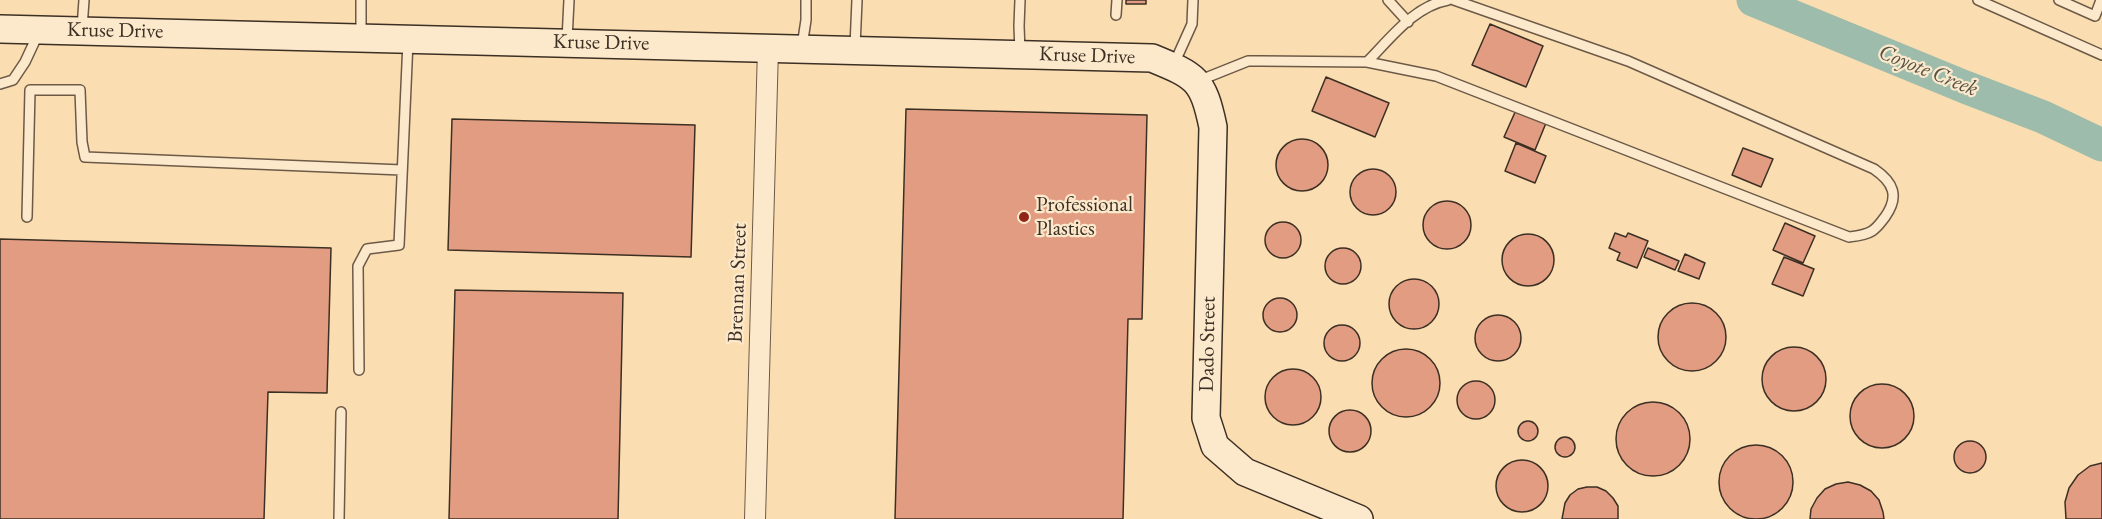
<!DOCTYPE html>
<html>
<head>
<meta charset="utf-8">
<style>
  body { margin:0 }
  canvas { display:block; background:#faddb0 }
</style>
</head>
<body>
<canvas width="2102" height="519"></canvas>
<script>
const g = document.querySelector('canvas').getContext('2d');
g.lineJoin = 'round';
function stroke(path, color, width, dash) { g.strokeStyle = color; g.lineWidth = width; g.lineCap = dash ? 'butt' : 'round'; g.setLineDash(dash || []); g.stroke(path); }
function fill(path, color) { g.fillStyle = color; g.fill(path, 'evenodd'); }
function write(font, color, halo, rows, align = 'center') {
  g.font = font + ' "EB Garamond",serif'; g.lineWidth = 4.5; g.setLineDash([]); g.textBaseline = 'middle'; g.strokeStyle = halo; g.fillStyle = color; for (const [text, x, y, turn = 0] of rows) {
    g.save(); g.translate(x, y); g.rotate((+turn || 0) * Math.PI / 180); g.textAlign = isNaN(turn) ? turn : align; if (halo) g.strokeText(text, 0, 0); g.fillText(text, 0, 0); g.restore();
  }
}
const river = new Path2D(`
  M1753,0L1965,87L2043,117L2102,145`);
const building = new Path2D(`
  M1126,0H1146V4H1126Z
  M1490,24L1543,46L1526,87L1472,65Z
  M1326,77L1389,103L1375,137L1312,111Z
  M906,109L1147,115L1142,319H1128L1123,519H895Z
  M1516,110L1546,123L1535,150L1504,137Z
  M452,119L695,125L691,257L448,250Z
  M1276 165a26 26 0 1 1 52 0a26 26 0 1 1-52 0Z
  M1516,143L1546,156L1535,183L1505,171Z
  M1743,148L1773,159L1761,187L1732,175Z
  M1350 192a23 23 0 1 1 46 0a23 23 0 1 1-46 0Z
  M1423 225a24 24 0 1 1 48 0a24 24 0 1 1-48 0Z
  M1265 240a18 18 0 1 1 36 0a18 18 0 1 1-36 0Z
  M1785,223L1815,236L1803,263L1773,250Z
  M1615,233L1626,237L1628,233L1648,241L1637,268L1617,260L1620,253L1609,248Z
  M1502 260a26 26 0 1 1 52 0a26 26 0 1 1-52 0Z
  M0,239L331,248L327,393L268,392L264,519H0Z
  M1648,248L1679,261L1675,270L1644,257Z
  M1325 266a18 18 0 1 1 36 0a18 18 0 1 1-36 0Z
  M1685,254L1705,263L1699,279L1678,271Z
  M1784,257L1814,269L1803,296L1772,284Z
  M1389 304a25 25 0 1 1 50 0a25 25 0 1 1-50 0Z
  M455,290L623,293L618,519H449Z
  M1263 315a17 17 0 1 1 34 0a17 17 0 1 1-34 0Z
  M1658 337a34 34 0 1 1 68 0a34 34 0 1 1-68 0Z
  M1475 338a23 23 0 1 1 46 0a23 23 0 1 1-46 0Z
  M1324 343a18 18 0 1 1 36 0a18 18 0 1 1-36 0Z
  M1762 379a32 32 0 1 1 64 0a32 32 0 1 1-64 0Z
  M1372 383a34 34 0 1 1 68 0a34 34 0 1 1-68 0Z
  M1265 397a28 28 0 1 1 56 0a28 28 0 1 1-56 0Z
  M1457 400a19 19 0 1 1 38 0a19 19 0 1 1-38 0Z
  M1850 416a32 32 0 1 1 64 0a32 32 0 1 1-64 0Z
  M1616 439a37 37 0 1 1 74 0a37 37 0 1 1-74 0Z
  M1329 431a21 21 0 1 1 42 0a21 21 0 1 1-42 0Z
  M1518 431a10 10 0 1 1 20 0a10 10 0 1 1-20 0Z
  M1555 447a10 10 0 1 1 20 0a10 10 0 1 1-20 0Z
  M1954 457a16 16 0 1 1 32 0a16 16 0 1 1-32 0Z
  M1719 482a37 37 0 1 1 74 0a37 37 0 1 1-74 0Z
  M1496 486a26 26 0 1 1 52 0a26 26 0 1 1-52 0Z
  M2102,463V519H2066L2065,502L2069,488L2078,475L2090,466Z
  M1848,482L1860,485L1871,491L1879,500L1883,512L1884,519H1810L1811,509L1817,498L1825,489L1836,484Z
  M1587,487H1597L1606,491L1613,498L1618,506V519H1562L1565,503L1570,495L1578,489Z`);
const lane = new Path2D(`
  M361,0V35
  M1020,0L1019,26L1020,52
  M1388,0L1408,22
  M1978,0L2102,55
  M2059,0L2095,16L2101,0
  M1116,15L1117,0
  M82,28L84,0
  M567,40L569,0
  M802,46L806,20V0
  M855,47L857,0
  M1367,62C1390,39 1414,6 1448,0
  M1174,64L1192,24L1193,0
  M1198,81L1248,61H1261L1367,62L1436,76L1849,237C1857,236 1866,235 1872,231C1878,227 1881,222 1885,217C1900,196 1893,182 1874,169L1628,61L1454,0
  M0,84L13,80L25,62L39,32
  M27,217L30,90H80L82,142L85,157L402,170
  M359,370L358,266L367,249L399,245L408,41
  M339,519L341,412`);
const street = new Path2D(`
  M755,519L768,48`);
const secondary = new Path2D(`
  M0,29L1152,58C1196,76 1203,79 1213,127L1206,418L1215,446L1245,472L1359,519`);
const markers = [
  [1024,217,6,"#8f2418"]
];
const streetNames = [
  ["Kruse Drive",115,31,1],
  ["Kruse Drive",601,43,1],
  ["Kruse Drive",1087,56,2],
  ["Brennan Street",738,283,-88],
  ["Dado Street",1208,344,-89]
];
const poiNames = [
  ["Professional",1036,205],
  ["Plastics",1036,229]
];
const waterNames = [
  ["Coyote Creek",1928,71,22]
];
stroke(river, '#9ebcab', 33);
fill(building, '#e29c82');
stroke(building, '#3c2f24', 1.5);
stroke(lane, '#6c5a47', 12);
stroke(street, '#6c5a47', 22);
stroke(secondary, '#3c2f24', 30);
stroke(lane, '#fce9cc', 9);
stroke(street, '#fce9cc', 20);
stroke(secondary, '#fce9cc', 27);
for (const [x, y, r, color] of markers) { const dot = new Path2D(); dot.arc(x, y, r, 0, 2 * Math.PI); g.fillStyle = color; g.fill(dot); stroke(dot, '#fce9cc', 2); }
write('21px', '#3c2f24', '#fce9cc', streetNames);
write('21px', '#3c2f24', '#fce9cc', poiNames, 'left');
write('italic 22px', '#545246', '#fce9cc', waterNames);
</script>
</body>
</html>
